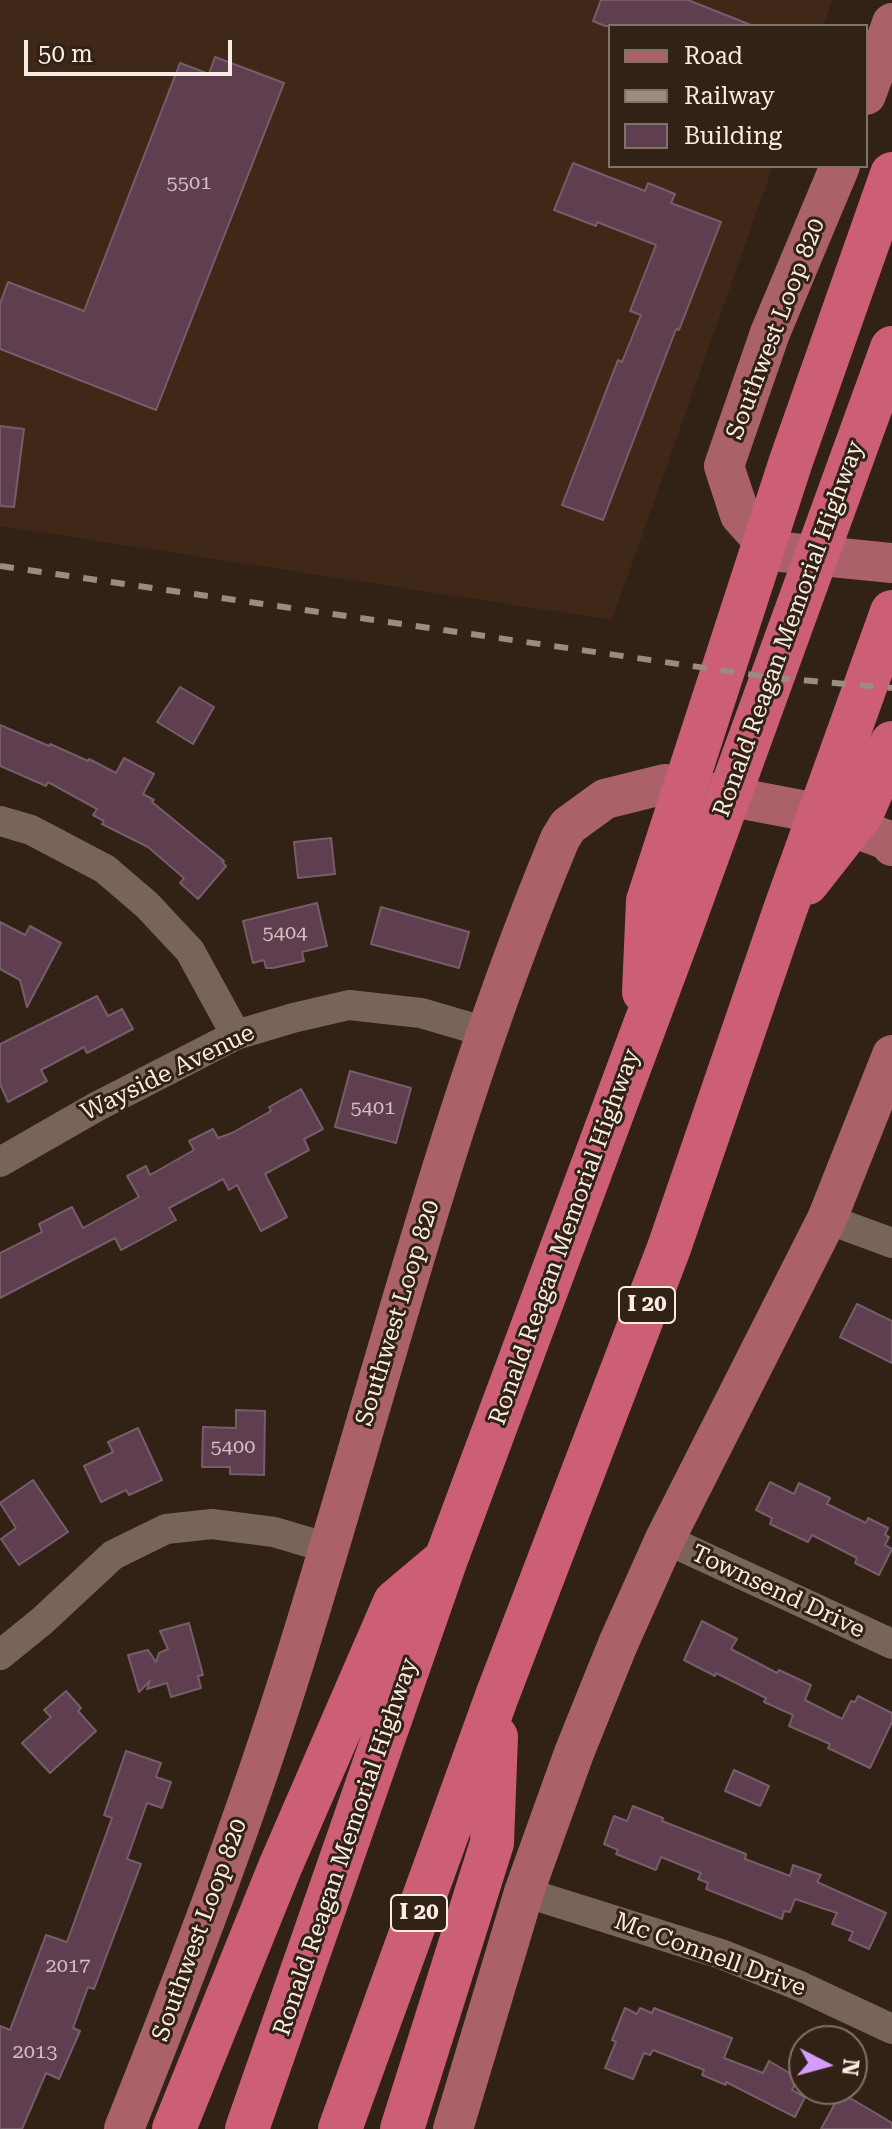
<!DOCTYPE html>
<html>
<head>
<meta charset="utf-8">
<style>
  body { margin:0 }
  #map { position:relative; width:892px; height:2129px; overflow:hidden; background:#322115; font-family:"Roboto Serif",serif }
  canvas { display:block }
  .legend { position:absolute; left:608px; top:24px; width:260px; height:144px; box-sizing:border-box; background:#322115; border:2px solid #817268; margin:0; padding:10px 14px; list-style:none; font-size:24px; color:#f8ece4 }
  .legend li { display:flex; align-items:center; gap:16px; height:40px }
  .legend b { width:40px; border:2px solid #817268 }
  .north { position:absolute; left:788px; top:2025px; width:80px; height:80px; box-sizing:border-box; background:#322115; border:2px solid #817268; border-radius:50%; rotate:96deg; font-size:22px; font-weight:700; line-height:32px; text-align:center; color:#f8ece4 }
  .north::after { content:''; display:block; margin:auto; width:28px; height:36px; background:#d39cfd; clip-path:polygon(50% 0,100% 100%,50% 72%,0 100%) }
  .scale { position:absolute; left:24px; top:40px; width:208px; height:36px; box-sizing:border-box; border:4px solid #f8ece4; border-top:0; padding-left:10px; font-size:24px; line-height:28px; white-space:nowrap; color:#f8ece4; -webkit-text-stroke:6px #322115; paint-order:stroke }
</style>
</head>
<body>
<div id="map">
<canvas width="892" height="2129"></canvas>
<ul class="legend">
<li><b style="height:10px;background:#ab616a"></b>Road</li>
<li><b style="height:10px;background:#9b8c82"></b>Railway</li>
<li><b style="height:22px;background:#5e3e4f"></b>Building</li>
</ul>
<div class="north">N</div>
<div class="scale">50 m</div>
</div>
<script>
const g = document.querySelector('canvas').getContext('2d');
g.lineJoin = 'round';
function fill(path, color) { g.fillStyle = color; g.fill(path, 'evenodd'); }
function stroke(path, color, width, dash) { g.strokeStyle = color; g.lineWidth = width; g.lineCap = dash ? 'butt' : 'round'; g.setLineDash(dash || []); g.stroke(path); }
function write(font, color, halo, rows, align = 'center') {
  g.font = font + ' "Roboto Serif",serif'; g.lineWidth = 6; g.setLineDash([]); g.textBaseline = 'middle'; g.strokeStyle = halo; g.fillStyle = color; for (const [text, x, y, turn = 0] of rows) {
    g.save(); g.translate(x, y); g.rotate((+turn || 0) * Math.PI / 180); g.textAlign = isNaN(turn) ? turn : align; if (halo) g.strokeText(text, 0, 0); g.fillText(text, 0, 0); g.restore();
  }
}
const built = new Path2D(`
  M0,0H832L823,26H610V166H773L612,620L0,526Z`);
const building = new Path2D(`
  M601,0H688L751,25L605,26L593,21Z
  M215,57L284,83L156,410L0,349V304L8,282L84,311L180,63L209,74Z
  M573,163L645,191L648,183L675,194L671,203L721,222L679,330L676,329L603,520L562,505L618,360L622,362L641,315L630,311L656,245L597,222L596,226L554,210Z
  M0,426L24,429L14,507L0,506Z
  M180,687L214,707L193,744L157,722Z
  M0,725L49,746L50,744L88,761L89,759L116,773L124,758L154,774L143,794L154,800L152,802L224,861L222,862L226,866L198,899L180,883L184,878L148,847L102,824L104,821L93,815L97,809L48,782L46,786L0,766Z
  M331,838L335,874L298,878L294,842Z
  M317,903L327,946L302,952L304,961L273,968H266L264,960L253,963L243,921Z
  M381,907L469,932L459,968L371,944Z
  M0,922L25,935L30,926L61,943L27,1007L20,980L0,969Z
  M97,996L108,1016L122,1009L133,1029L87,1053L84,1047L41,1070L47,1081L8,1102L0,1084V1044Z
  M350,1071L411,1088L396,1143L335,1127Z
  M301,1089L323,1129L304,1139L309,1150L265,1174L287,1217L261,1231L237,1185L229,1190L223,1179L169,1208L176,1220L149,1235L121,1250L115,1238L0,1298V1253L42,1232L39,1224L72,1207L83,1228L139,1197L127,1176L146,1166L150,1175L194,1150L189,1141L213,1129L218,1138L232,1133L271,1111L269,1107Z
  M857,1304L892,1321V1363L840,1337Z
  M236,1410L265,1411L264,1475L230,1474V1467H202L203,1427L236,1428Z
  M138,1428L162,1480L129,1495L126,1490L101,1502L84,1466L113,1452L108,1442Z
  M33,1480L68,1532L19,1565L1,1539L16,1528L0,1503Z
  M770,1482L794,1494L799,1483L830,1498L827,1504L866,1523L868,1518L888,1528L885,1535L889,1537L885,1545L892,1549L879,1575L855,1563L857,1558L812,1535L808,1542L770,1524L772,1518L756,1510Z
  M702,1621L737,1639L731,1649L777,1673L779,1670L811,1685L805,1700L842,1719L851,1701L855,1702L858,1696L892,1713V1722L870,1768L828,1748L830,1744L789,1726L793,1715L764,1702L766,1698L716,1673L715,1676L684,1660Z
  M189,1623L203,1675L198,1676L201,1688L171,1697L167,1683L147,1689L150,1681L139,1692L128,1655L148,1650L156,1662L159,1653L168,1649L160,1631Z
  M66,1691L81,1708L78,1711L96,1731L50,1773L22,1743L51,1717L44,1710Z
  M126,1751L161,1763L156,1777L171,1782L162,1808L147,1803L127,1859L141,1864L94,1989L88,1987L73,2028L80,2031L59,2079L46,2073L22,2129H0V2026L10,2030L46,1935L67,1942L112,1818L104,1815Z
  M734,1770L769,1786L760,1806L725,1791Z
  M633,1806L663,1818L662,1821L746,1854L745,1859L790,1876L793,1865L821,1875L817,1882L886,1913L869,1949L849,1940L853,1932L832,1924L837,1913L795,1899L790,1912L784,1911L782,1919L706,1889L708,1883L698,1879L701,1873L661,1857L656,1870L616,1854L618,1850L604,1844L614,1816L627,1821Z
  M625,2008L637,2014L640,2008L652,2013L654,2008L732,2038L724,2058L763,2073L769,2061L798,2078L792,2090L805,2097L795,2117L726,2082V2085L702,2075L704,2070L653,2050L650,2055L644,2053L633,2079L605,2068L616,2042L612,2040Z
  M845,2095L892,2123V2129H821L838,2098L842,2100Z`);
const minor = new Path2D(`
  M0,821L31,830L105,869L147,905L190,951L236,1035
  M0,1162L96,1107L236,1035L293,1018L349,1005L421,1013L486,1032
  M827,1219L892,1243
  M665,1539L892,1644
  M0,1655L42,1621L113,1555L166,1529L212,1524L274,1532L328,1548
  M524,1892L721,1954L800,1986L892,2029`);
const major = new Path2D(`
  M866,95L892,23
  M840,166L770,333L724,466L740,515L772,551L892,563
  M124,2129C185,1976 244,1823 293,1666C380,1389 448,1107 560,839L568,826L605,799L665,784L811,812L887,840L892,846
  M453,2129L524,1892L574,1753L618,1644L665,1539L827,1219L892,1055`);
const highway = new Path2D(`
  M807,883L862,813L892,743
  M644,992L648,901L791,461L892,174
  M174,2129L280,1867L395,1602L446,1559
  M247,2129L446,1559L680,931L892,348
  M340,2129L497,1696L669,1248L785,910L892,612
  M402,2129L492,1843L496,1737`);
const rail = new Path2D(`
  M0,566L768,677L892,688`);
const numberNames = [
  ["5501",189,183],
  ["5404",285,933],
  ["5401",373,1108],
  ["5400",233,1447],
  ["2017",68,1966],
  ["2013",35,2052]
];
const shields = [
  [647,1305,56],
  [419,1913,56]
];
const shieldNames = [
  ["I 20",647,1305],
  ["I 20",419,1913]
];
const streetNames = [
  ["Southwest Loop 820",776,329,-69],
  ["Ronald Reagan Memorial Highway",789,629,-70],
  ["Wayside Avenue",168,1073,-26],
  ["Ronald Reagan Memorial Highway",565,1237,-70],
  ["Southwest Loop 820",398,1313,-73],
  ["Townsend Drive",778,1592,25],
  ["Ronald Reagan Memorial Highway",346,1847,-71],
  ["Southwest Loop 820",200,1930,-70],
  ["Mc Connell Drive",710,1955,20]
];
fill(built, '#3f2817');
fill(building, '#5e3e4f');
stroke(building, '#755e6a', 2);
stroke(minor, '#796557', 30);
stroke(major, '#ab616a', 40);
stroke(highway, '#cc5e76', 44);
stroke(rail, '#9b8c82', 6, [14, 14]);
write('20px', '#d2c0bf', null, numberNames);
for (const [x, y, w] of shields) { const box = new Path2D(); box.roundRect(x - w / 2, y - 18, w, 36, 6); g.fillStyle = '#322115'; g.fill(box); stroke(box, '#f8ece4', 2); }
write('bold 22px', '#f8ece4', null, shieldNames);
write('24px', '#f8ece4', '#322115', streetNames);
</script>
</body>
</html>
